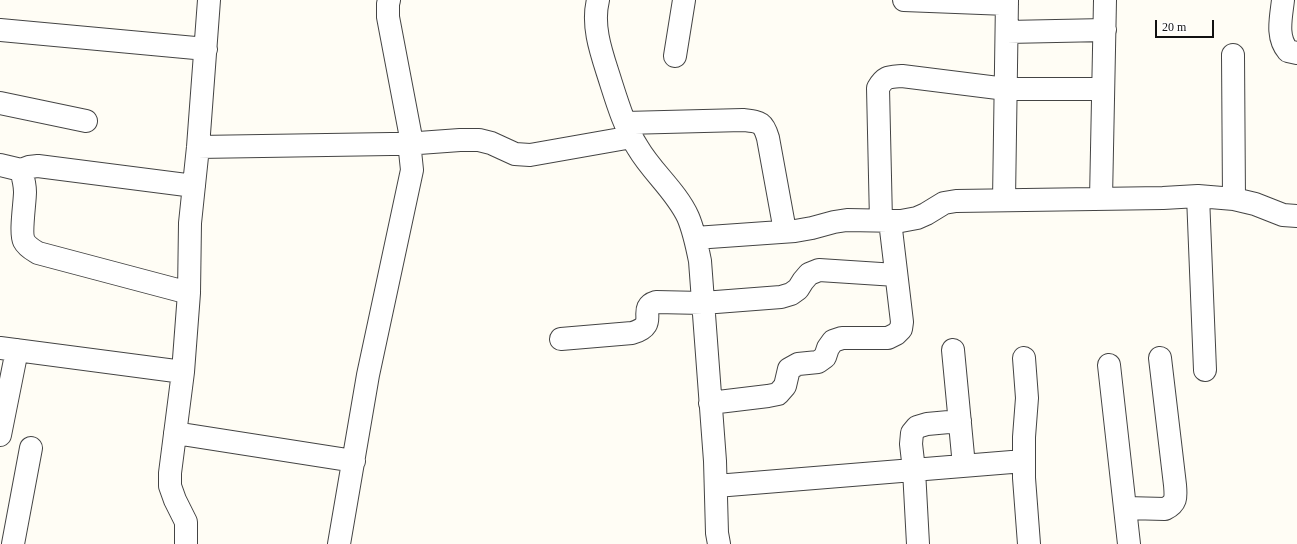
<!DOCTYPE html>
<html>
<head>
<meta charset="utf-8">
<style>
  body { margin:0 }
  #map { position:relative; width:1297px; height:544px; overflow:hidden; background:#fffdf5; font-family:"Times New Roman",serif }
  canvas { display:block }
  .scale { position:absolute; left:1155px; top:20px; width:59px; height:18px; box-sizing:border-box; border:2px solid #111; border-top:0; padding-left:5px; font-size:12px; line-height:14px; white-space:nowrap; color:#111; -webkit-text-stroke:3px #fff; paint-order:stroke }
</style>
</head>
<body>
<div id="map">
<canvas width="1297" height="544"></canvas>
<div class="scale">20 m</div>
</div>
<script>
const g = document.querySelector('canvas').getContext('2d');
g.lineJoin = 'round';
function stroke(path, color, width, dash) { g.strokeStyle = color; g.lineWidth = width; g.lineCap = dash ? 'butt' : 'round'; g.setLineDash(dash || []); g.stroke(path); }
const minor = new Path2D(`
  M389,0L388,4V17L412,143
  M598,0C591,28 603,57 611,83C618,105 625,128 638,148C652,172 676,191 688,217C694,231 697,246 700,261L715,461L717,533L719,544
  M904,0L1007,4
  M1283,0C1281,18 1276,37 1288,51L1297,53
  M0,30L206,49
  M1007,32L1105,30
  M1233,55L1234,199
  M675,56L684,0
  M0,103L86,121
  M625,123L743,120C759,122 763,121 768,138L785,231
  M405,144L460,140H479L491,143L515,154L530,155L632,137
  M198,147L391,144H405L410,151L412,170L368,375L339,544
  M0,165L21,170C23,177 25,184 25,192C25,202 20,233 24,241C27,247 33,250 38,253L189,293
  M21,170L29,167L38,166L194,186
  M1198,196L1205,370
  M1101,199L1105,0
  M1004,200L1007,0
  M881,221L878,88C885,76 889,77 902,76L1006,89H1103
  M695,238L795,231L812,228L834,222L847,220L901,221L917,218L926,214L944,203L956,201L1163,198L1198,196L1234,199L1255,204L1283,215L1297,216
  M561,339L632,333C661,325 636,308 656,302L703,303L781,297L791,294L798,289L803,281L809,274L819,270L896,275
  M0,348L183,372
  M953,350L964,466
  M1024,358L1027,398L1024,437V478L1029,544
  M1109,365L1129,544
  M710,403L768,396L778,394L785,386L789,369L798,364L818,362L825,357L828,348L833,341L842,338H888L896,334L901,329L902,322L890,221
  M175,433L354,461
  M0,435L17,350
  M716,486L1024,461
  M1126,508L1165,509C1177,503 1176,497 1175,485L1160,358
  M13,544L31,448
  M186,544V522L175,500L170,486V473L183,372L189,293L190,223L198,147L209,0
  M918,544L914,470L911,444L912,433L917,427L927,424L960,421`);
stroke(minor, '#444', 24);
stroke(minor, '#fff', 22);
</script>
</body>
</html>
